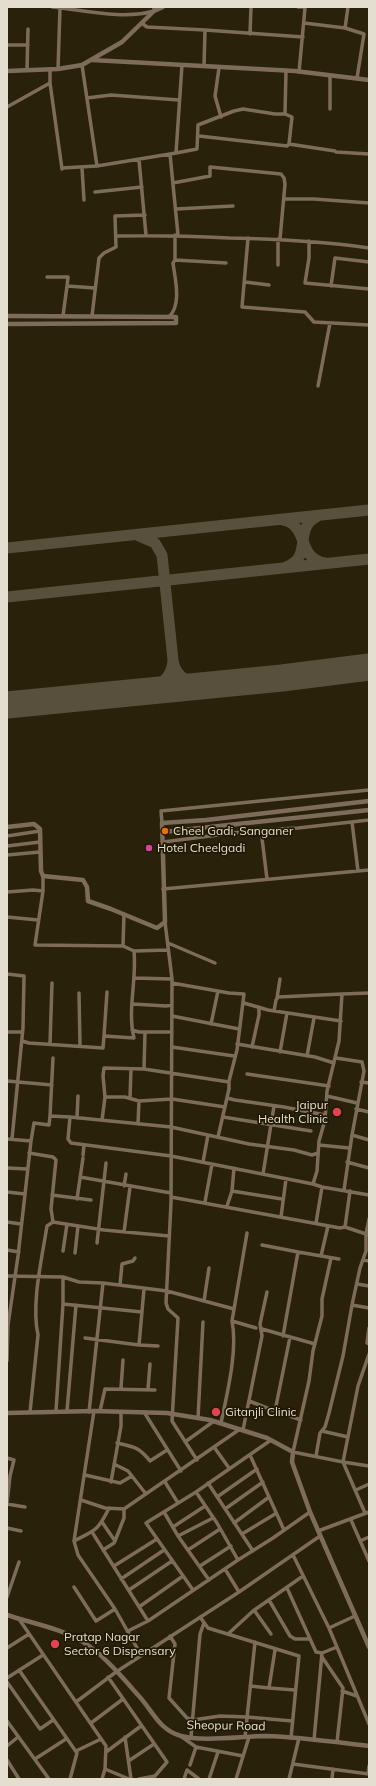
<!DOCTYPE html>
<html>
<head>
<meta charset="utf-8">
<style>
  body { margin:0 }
  #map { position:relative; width:376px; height:1786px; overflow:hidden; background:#2a210a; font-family:Mulish,sans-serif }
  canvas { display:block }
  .frame { position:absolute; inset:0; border:8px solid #e4ded0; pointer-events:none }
</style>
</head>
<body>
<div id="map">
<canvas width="376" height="1786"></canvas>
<div class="frame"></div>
</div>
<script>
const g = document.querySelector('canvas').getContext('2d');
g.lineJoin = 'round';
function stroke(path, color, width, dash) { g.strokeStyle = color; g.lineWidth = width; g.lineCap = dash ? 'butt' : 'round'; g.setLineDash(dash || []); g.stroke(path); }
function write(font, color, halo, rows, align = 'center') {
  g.font = font + ' Mulish,sans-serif'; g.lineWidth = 3.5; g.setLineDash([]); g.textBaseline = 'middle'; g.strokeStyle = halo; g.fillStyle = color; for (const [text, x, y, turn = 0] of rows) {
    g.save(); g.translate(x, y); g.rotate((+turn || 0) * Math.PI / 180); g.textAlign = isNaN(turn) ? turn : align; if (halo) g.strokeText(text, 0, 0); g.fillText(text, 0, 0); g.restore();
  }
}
const taxiway = new Path2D(`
  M283,520C310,526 296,558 325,563
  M139,536L155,543L162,555L173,660C172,676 163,685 148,690
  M7,548L369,510
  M286,567C314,557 292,528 318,516
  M7,597L369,559
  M173,661C176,678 192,686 208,685`);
const runway = new Path2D(`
  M7,705L282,678L369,667`);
const minor = new Path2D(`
  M52,7C83,10 124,20 154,11V7
  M298,7H305
  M348,7L345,28L364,34L357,78
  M304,23L345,28
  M143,24L147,27L205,30L204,66
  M205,30L303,37
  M250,34L251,7
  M7,45H28
  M219,68L215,96L221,117
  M50,69V83L62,169
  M58,69L60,8
  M27,70L28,29
  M299,72L305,8
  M330,76V109
  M87,98L111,95L179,100
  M7,107L50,83
  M285,114L286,71
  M289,144L335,151
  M336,152L369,154
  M176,153L197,149L198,125L234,111L243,109L275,114H285L292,117L289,144L287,146L199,136
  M170,154L178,235
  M139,160L146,235
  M97,166L176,153L182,65
  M62,168L97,166L82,65
  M82,168L84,200
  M173,183L210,176V167L281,174L284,178L285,184L280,239
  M95,192L142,187
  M284,199H314L369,203
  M176,209L233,206
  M116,236C154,235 191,236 229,238C276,239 322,241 369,248
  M248,238L242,307L305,312L314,322L369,325
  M309,241V258L305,283L369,289
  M175,260L226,263
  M278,265V239
  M47,277H68L67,286
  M245,282L269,285
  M331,286L335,258L369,262
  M63,316L67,286L95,288
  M92,316L99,258L104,253L116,247L115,216L145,215
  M169,317C182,304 175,279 173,263L175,260V235
  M318,386L330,323
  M352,822L358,871
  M162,823L161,811L369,790
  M261,830L267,879
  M7,836L40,831
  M163,842L257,830L298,828L369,820
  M7,846L40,842
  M7,855L40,852
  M163,889L369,870
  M43,891L35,945L123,946
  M7,892L33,890L43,891V876
  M124,914L123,946L134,951L168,950
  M7,917L38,920
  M165,922L172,979L171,1203L166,1303L168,1309L178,1318L172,1421L197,1460
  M168,943L215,963
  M7,974L24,976L23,1028L12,1139
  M134,978L172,979
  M172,983L229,993L244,994L237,1050L229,1081V1089L218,1137
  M79,993L80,1045
  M277,998L280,979
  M244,1003L268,1010L341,1021
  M133,1004L166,1006L172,1005
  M274,1011L276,1000L278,997L342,994
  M172,1016L239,1029
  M211,1024L218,991
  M132,1030L139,1032H172
  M7,1032H22
  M104,1036L107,992
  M22,1041L29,1043L103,1048L104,1036L134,1038C127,1010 137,980 134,951
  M50,1044L52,983
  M237,1044L315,1057L334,1063
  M172,1047L234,1056
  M252,1047L259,1015V1007
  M280,1052L287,1013
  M307,1056L314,1018
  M53,1058L50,1116L70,1117
  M336,1058L362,1062L364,1071L352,1135L344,1190
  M144,1069L145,1032
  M247,1074L329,1086
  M7,1081L52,1085
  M361,1082L369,1083
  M327,1096L357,1103
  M105,1097H125L139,1101L172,1099L225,1107
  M130,1098L131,1069
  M227,1098L235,1100L284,1107L325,1115
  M356,1109L369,1112
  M223,1117L311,1131
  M77,1118L78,1096
  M102,1120L105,1097L103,1076L104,1068L144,1069L229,1082
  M138,1124L139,1101
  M352,1135L369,1140
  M7,1139L31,1141L18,1256L8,1325L7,1361
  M31,1141L34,1123L49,1125L50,1116
  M319,1145L349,1148
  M29,1153L53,1157L56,1160L51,1209L53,1222
  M318,1153L312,1155L294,1150L249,1144L171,1127L70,1117L68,1139L71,1143L171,1156L313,1184L322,1187L369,1195
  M83,1155L84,1145
  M203,1162L208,1135
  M347,1162L369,1168
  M7,1168L27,1169
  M263,1174L274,1106
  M80,1177L171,1193
  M313,1184L317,1171L319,1141L325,1120L327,1091L339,1041L342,994L369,993
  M124,1186L126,1174
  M232,1191L282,1199
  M7,1192L25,1194
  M52,1195L91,1200
  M171,1197L340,1228L345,1227L350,1191
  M77,1199L83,1158
  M205,1202L212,1164
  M227,1206L232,1191L234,1168
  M281,1217L286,1179
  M369,1219L366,1234L369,1235
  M7,1222L21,1224
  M316,1223L322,1187
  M124,1232L130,1187
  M97,1243L106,1163
  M262,1245L298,1252
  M7,1250L19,1252
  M63,1251L67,1224
  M75,1253L78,1226
  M321,1256L328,1226
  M331,1258L322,1299V1316L313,1351L309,1381L293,1452L343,1462L358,1386L369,1354
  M363,1260L369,1261
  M7,1276L63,1277L79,1282L103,1283L167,1291L234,1309
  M357,1284L369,1286
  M120,1285L122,1264L133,1261L135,1258
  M204,1301L209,1268
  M63,1304V1277
  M352,1305L369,1308
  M232,1321L256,1328
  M369,1328L367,1343L369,1344
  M262,1329L315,1344
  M283,1336L298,1252L339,1259
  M85,1338L139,1345L144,1289
  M139,1345L158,1346
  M121,1388L123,1360
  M148,1389L150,1364
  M249,1401L275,1411L290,1337
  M56,1411L63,1304L142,1312
  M67,1411L76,1305
  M94,1411L74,1541L78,1555L115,1609L141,1655
  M100,1411L105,1389L155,1390
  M275,1411L301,1420
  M30,1412L38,1335C31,1304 42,1258 47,1226L53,1222L104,1230L169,1236
  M89,1412L103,1283
  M144,1412L181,1471
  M198,1418L203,1322
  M221,1423C227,1394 238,1350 232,1321L247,1233
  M243,1430L262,1336L260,1324L267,1292
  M322,1431L348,1437
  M185,1442L214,1421
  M117,1443C134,1447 139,1447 150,1461L167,1450
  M214,1447L229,1468
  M250,1455L284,1530
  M316,1456L320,1433L325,1427L329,1413L343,1356L352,1305L360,1268L366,1251V1234L345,1227
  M7,1458L14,1460L10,1476L7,1504L25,1507
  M343,1462L365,1513
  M343,1462L369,1466
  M114,1464L128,1471L146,1494
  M85,1475L120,1483L132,1476
  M111,1482L121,1426V1412
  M165,1482L178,1503
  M208,1483L253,1551
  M356,1490L369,1484
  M196,1492L217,1523L238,1560
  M217,1497L257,1469
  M81,1500L105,1508L124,1509L240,1429
  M225,1509L263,1482
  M164,1512L178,1536L209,1580
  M351,1520L369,1561
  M102,1522L115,1541L114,1543L103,1550
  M234,1523L269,1497
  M173,1527L205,1506
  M7,1528L21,1531
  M318,1531L369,1512
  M92,1532L148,1621
  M242,1534L275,1514
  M178,1536L213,1518
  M74,1541C95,1530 98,1531 109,1508
  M115,1541L124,1518V1509
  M360,1541L369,1537
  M188,1550L220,1529
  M293,1555L329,1628L369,1724
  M114,1566L157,1539
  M200,1566L231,1546
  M225,1569L239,1592
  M121,1579L164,1550
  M74,1587L96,1621L115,1609
  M287,1588L316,1652L322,1653
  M129,1590L172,1561
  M193,1590L146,1523L196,1492L271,1440
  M7,1597L19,1562
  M269,1600L290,1636L295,1639H310
  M139,1607L183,1576
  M254,1610L271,1634
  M200,1617L208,1628L299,1656L291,1738
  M19,1619L106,1746L105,1769L102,1779
  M329,1628L355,1616
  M128,1631L148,1621L238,1560L273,1538L310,1512
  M228,1634L253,1611L303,1576
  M170,1636L175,1644L169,1698L187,1718L193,1720L220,1716L247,1717L292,1721
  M7,1648L29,1634
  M322,1657L343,1688L337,1742
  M19,1670L77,1753L70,1779
  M108,1677L167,1762L155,1776L139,1779
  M7,1678L43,1655
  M7,1682L40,1729L53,1720
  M250,1686L269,1688L275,1650
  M269,1688L295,1690
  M342,1691L357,1696
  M76,1702L116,1672L239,1592L320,1536
  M7,1721L49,1779
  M91,1723L123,1699
  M125,1737L131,1779
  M182,1737L196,1747L243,1756
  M191,1737L200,1634L204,1623
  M245,1737L255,1642
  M314,1740L322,1653L337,1647
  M7,1746L18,1737
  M76,1751L101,1739
  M106,1752L141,1726
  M35,1759L66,1739
  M7,1760L19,1779
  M130,1760L154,1744
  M293,1764L369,1774
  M190,1765L196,1747
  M105,1769L129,1779
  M368,1774L369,1766
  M184,1779L187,1770L199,1779
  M209,1779L218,1752
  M236,1779L249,1737
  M289,1779L299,1738
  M332,1779L333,1769`);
const tertiary = new Path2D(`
  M92,60L295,71L369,80
  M7,71L58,69L82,65L122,42L154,11L163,7
  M7,316L176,317V323L7,324
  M7,827L34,824L40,829L41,871L43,876L83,880L87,887L88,901L111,909L157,928L165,922L162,823L206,820L369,801
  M163,832L369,810
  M7,1413L94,1411L167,1413L210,1420L267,1438L293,1452L292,1462L310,1512L369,1647
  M7,1615C34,1624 66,1629 89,1646C107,1659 123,1678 138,1695C153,1711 158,1729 181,1736C202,1742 243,1736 266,1736C300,1737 335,1742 369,1746`);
const markers = [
  [165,831,4,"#e8710a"],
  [149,848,4,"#d1479c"],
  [337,1112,5,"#e0444e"],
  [216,1412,5,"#e0444e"],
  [55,1644,5,"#e0444e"]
];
const poiNames = [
  ["Cheel Gadi, Sanganer",173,831],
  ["Hotel Cheelgadi",157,848],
  ["Jaipur",328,1105,"right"],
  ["Health Clinic",328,1119,"right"],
  ["Gitanjli Clinic",225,1412],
  ["Pratap Nagar",64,1637],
  ["Sector 6 Dispensary",64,1651]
];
const streetNames = [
  ["Sheopur Road",226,1726,1]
];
stroke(taxiway, '#58503c', 11);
stroke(runway, '#58503c', 27);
stroke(minor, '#7e6c5a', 3.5);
stroke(tertiary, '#7e6c5a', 4.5);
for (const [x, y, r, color] of markers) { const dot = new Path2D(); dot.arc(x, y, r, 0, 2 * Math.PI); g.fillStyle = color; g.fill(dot); stroke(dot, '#201802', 1.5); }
write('12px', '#e4ded0', '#201802', poiNames, 'left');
write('12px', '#e4ded0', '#201802', streetNames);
</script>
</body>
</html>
